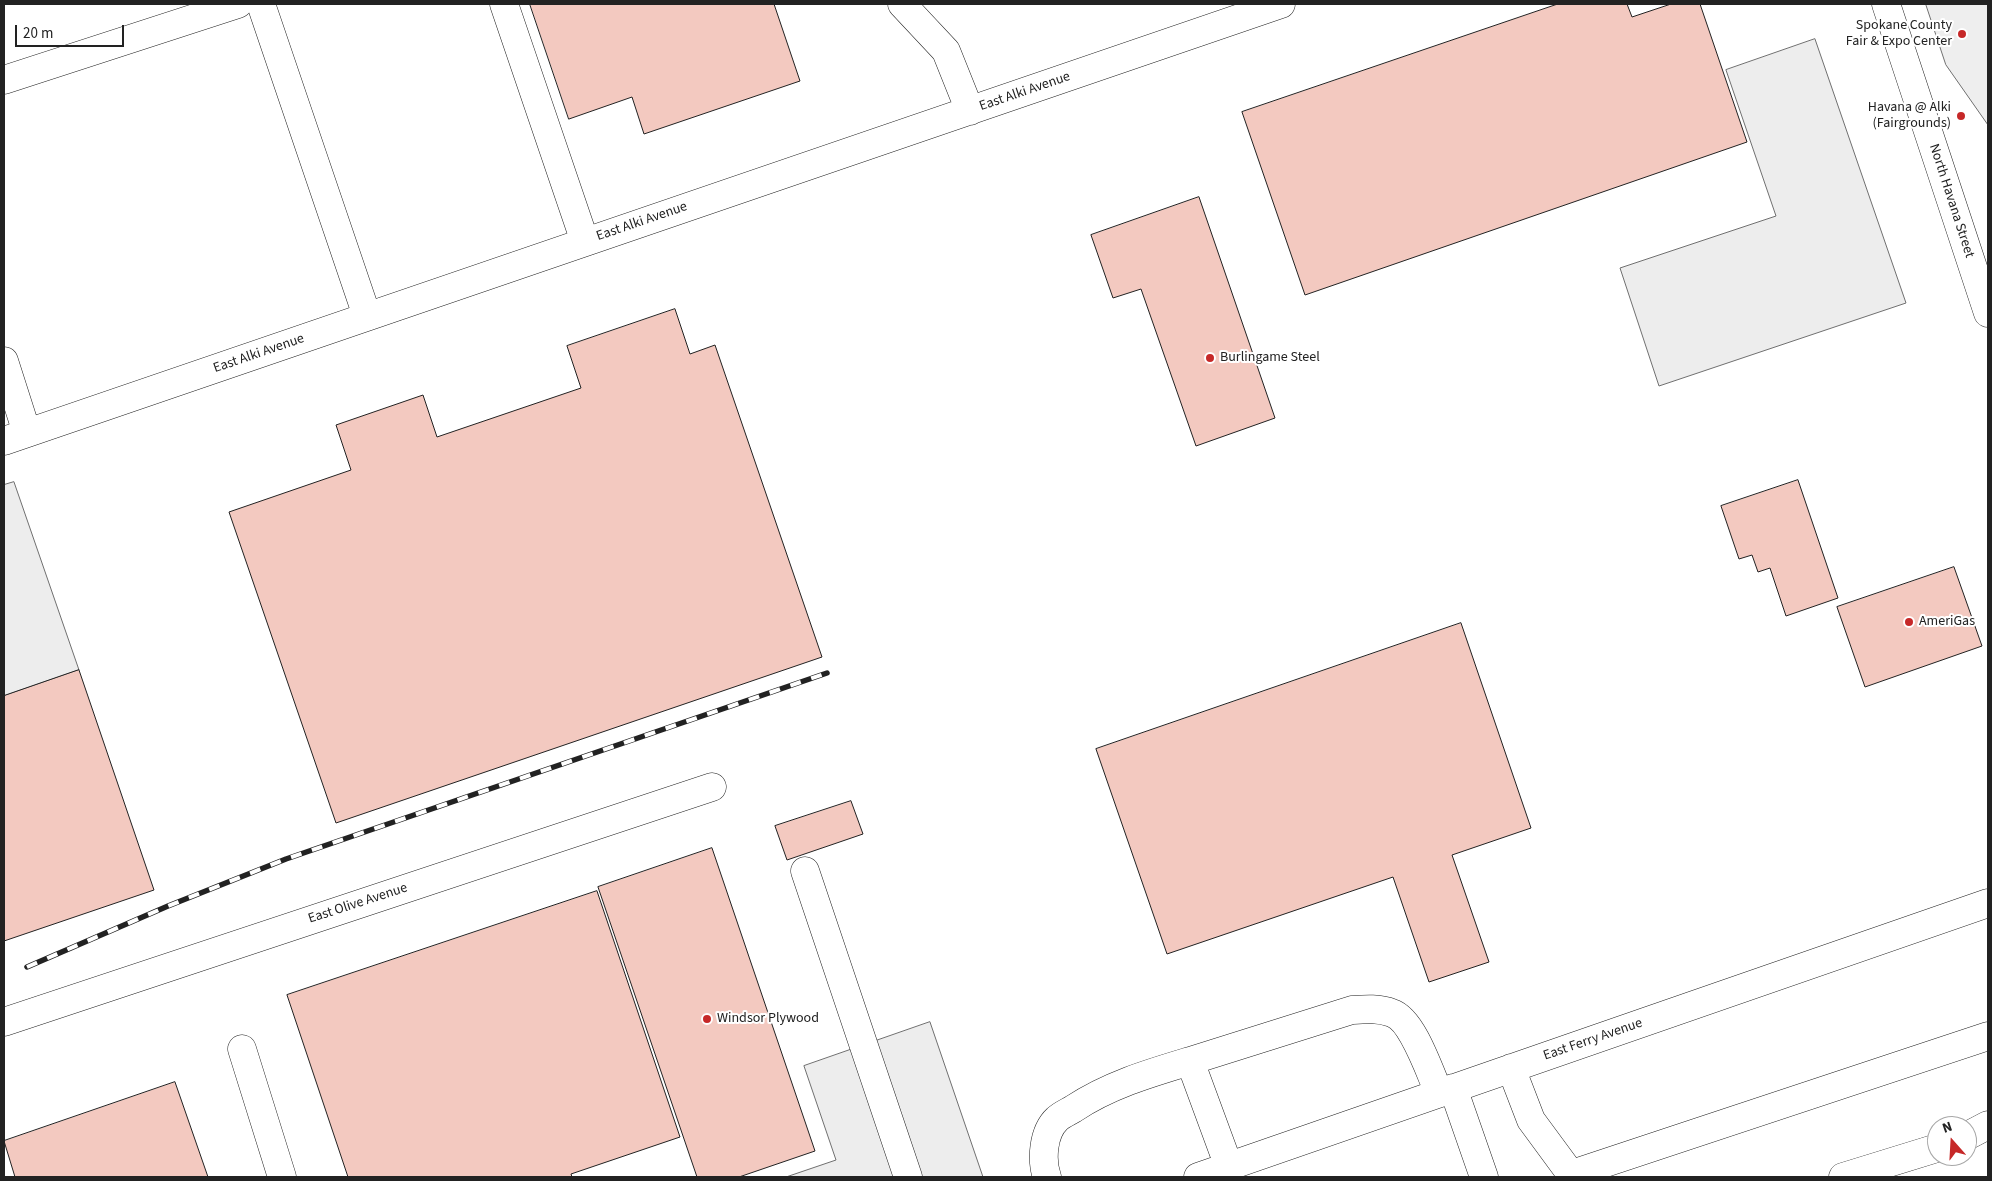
<!DOCTYPE html>
<html>
<head>
<meta charset="utf-8">
<style>
  body { margin:0 }
  #map { position:relative; width:1992px; height:1181px; overflow:hidden; background:#fff; font-family:"Source Sans 3",sans-serif }
  canvas { display:block }
  .frame { position:absolute; inset:0; border:5px solid #222; pointer-events:none }
  .north { position:absolute; left:1927px; top:1116px; width:50px; height:50px; box-sizing:border-box; background:#fff; border:1px solid #a7a7a7; border-radius:50%; rotate:341deg; font-size:14px; font-weight:700; line-height:20px; text-align:center; color:#222 }
  .north::after { content:''; display:block; margin:auto; width:18px; height:22px; background:#c62828; clip-path:polygon(50% 0,100% 100%,50% 72%,0 100%) }
  .scale { position:absolute; left:15px; top:25px; width:109px; height:22px; box-sizing:border-box; border:2px solid #222; border-top:0; padding-left:6px; font-size:15px; line-height:18px; white-space:nowrap; color:#222; -webkit-text-stroke:4px #fff; paint-order:stroke }
</style>
</head>
<body>
<div id="map">
<canvas width="1992" height="1181"></canvas>
<div class="frame"></div>
<div class="north">N</div>
<div class="scale">20 m</div>
</div>
<script>
const g = document.querySelector('canvas').getContext('2d');
g.lineJoin = 'round';
function fill(path, color) { g.fillStyle = color; g.fill(path, 'evenodd'); }
function stroke(path, color, width, dash) { g.strokeStyle = color; g.lineWidth = width; g.lineCap = dash ? 'butt' : 'round'; g.setLineDash(dash || []); g.stroke(path); }
function write(font, color, halo, rows, align = 'center') {
  g.font = font + ' "Source Sans 3",sans-serif'; g.lineWidth = 4; g.setLineDash([]); g.textBaseline = 'middle'; g.strokeStyle = halo; g.fillStyle = color; for (const [text, x, y, turn = 0] of rows) {
    g.save(); g.translate(x, y); g.rotate((+turn || 0) * Math.PI / 180); g.textAlign = isNaN(turn) ? turn : align; if (halo) g.strokeText(text, 0, 0); g.fillText(text, 0, 0); g.restore();
  }
}
const green = new Path2D(`
  M1926,4H1988V125L1946,65Z`);
const parking = new Path2D(`
  M1815,39L1906,303L1659,386L1620,268L1776,216L1726,70Z
  M14,482L79,670L4,696V485Z
  M930,1022L983,1177H786L836,1160L804,1066Z`);
const building = new Path2D(`
  M530,4H774L800,81L644,134L632,97L569,119Z
  M1558,4H1627L1632,17L1671,4H1700L1747,142L1305,295L1242,112Z
  M1199,197L1275,418L1196,446L1141,289L1113,298L1091,235Z
  M675,309L690,354L715,345L822,657L336,823L229,512L351,470L336,425L423,395L437,437L581,388L567,346Z
  M1798,480L1838,598L1786,616L1770,568L1758,572L1752,555L1739,559L1721,506Z
  M1954,567L1982,646L1865,687L1837,607Z
  M1461,623L1531,828L1452,855L1489,962L1429,982L1393,877L1167,954L1096,749Z
  M79,670L154,890L4,941V696Z
  M851,801L863,834L787,860L775,826Z
  M712,848L815,1151L739,1177H697L598,887Z
  M597,891L680,1137L571,1174L572,1177H348L287,995Z
  M175,1082L208,1177H15L4,1141Z`);
const minor = new Path2D(`
  M261,4L367,316
  M504,4L585,242
  M902,4L946,51L970,111
  M1886,4L1988,313
  M4,80L238,4
  M4,361L27,433
  M4,441L1281,4
  M805,871L908,1177
  M4,1022L712,787
  M242,1049L282,1177
  M1511,1068L1531,1120L1573,1177
  M1453,1088L1484,1177
  M1967,1136L1988,1125
  M1229,1167L1190,1061L1352,1010C1366,1009 1379,1008 1392,1013C1413,1020 1430,1073 1439,1093
  M1572,1174L1988,1036
  M1047,1177C1041,1160 1043,1132 1057,1119C1061,1115 1068,1112 1073,1109C1109,1085 1150,1073 1190,1061
  M1198,1177L1988,903
  M1843,1177L1937,1148`);
const rail = new Path2D(`
  M27,967L168,906L286,859L827,673`);
const markers = [
  [1962,34,5,"#c62828"],
  [1961,116,5,"#c62828"],
  [1210,358,5,"#c62828"],
  [1909,622,5,"#c62828"],
  [707,1019,5,"#c62828"]
];
const poiNames = [
  ["Spokane County",1952,26,"right"],
  ["Fair & Expo Center",1952,42,"right"],
  ["Havana @ Alki",1951,108,"right"],
  ["(Fairgrounds)",1951,124,"right"],
  ["Burlingame Steel",1220,358],
  ["AmeriGas",1919,622],
  ["Windsor Plywood",717,1019]
];
const streetNames = [
  ["East Alki Avenue",1025,92,-19],
  ["North Havana Street",1951,201,72],
  ["East Alki Avenue",642,222,-19],
  ["East Alki Avenue",259,354,-19],
  ["East Olive Avenue",358,904,-18],
  ["East Ferry Avenue",1593,1040,-19]
];
fill(green, '#eee');
stroke(green, '#6f6f6f', 1);
fill(parking, '#ededed');
stroke(parking, '#6f6f6f', 1);
fill(building, '#f3c9c0');
stroke(building, '#222', 1);
stroke(minor, '#222', 29);
stroke(minor, '#fff', 28);
stroke(rail, '#222', 5.5);
stroke(rail, '#fff', 4, [11]);
for (const [x, y, r, color] of markers) { const dot = new Path2D(); dot.arc(x, y, r, 0, 2 * Math.PI); g.fillStyle = color; g.fill(dot); stroke(dot, '#fff', 2); }
write('14px', '#222', '#fff', poiNames, 'left');
write('14px', '#222', '#fff', streetNames);
</script>
</body>
</html>
